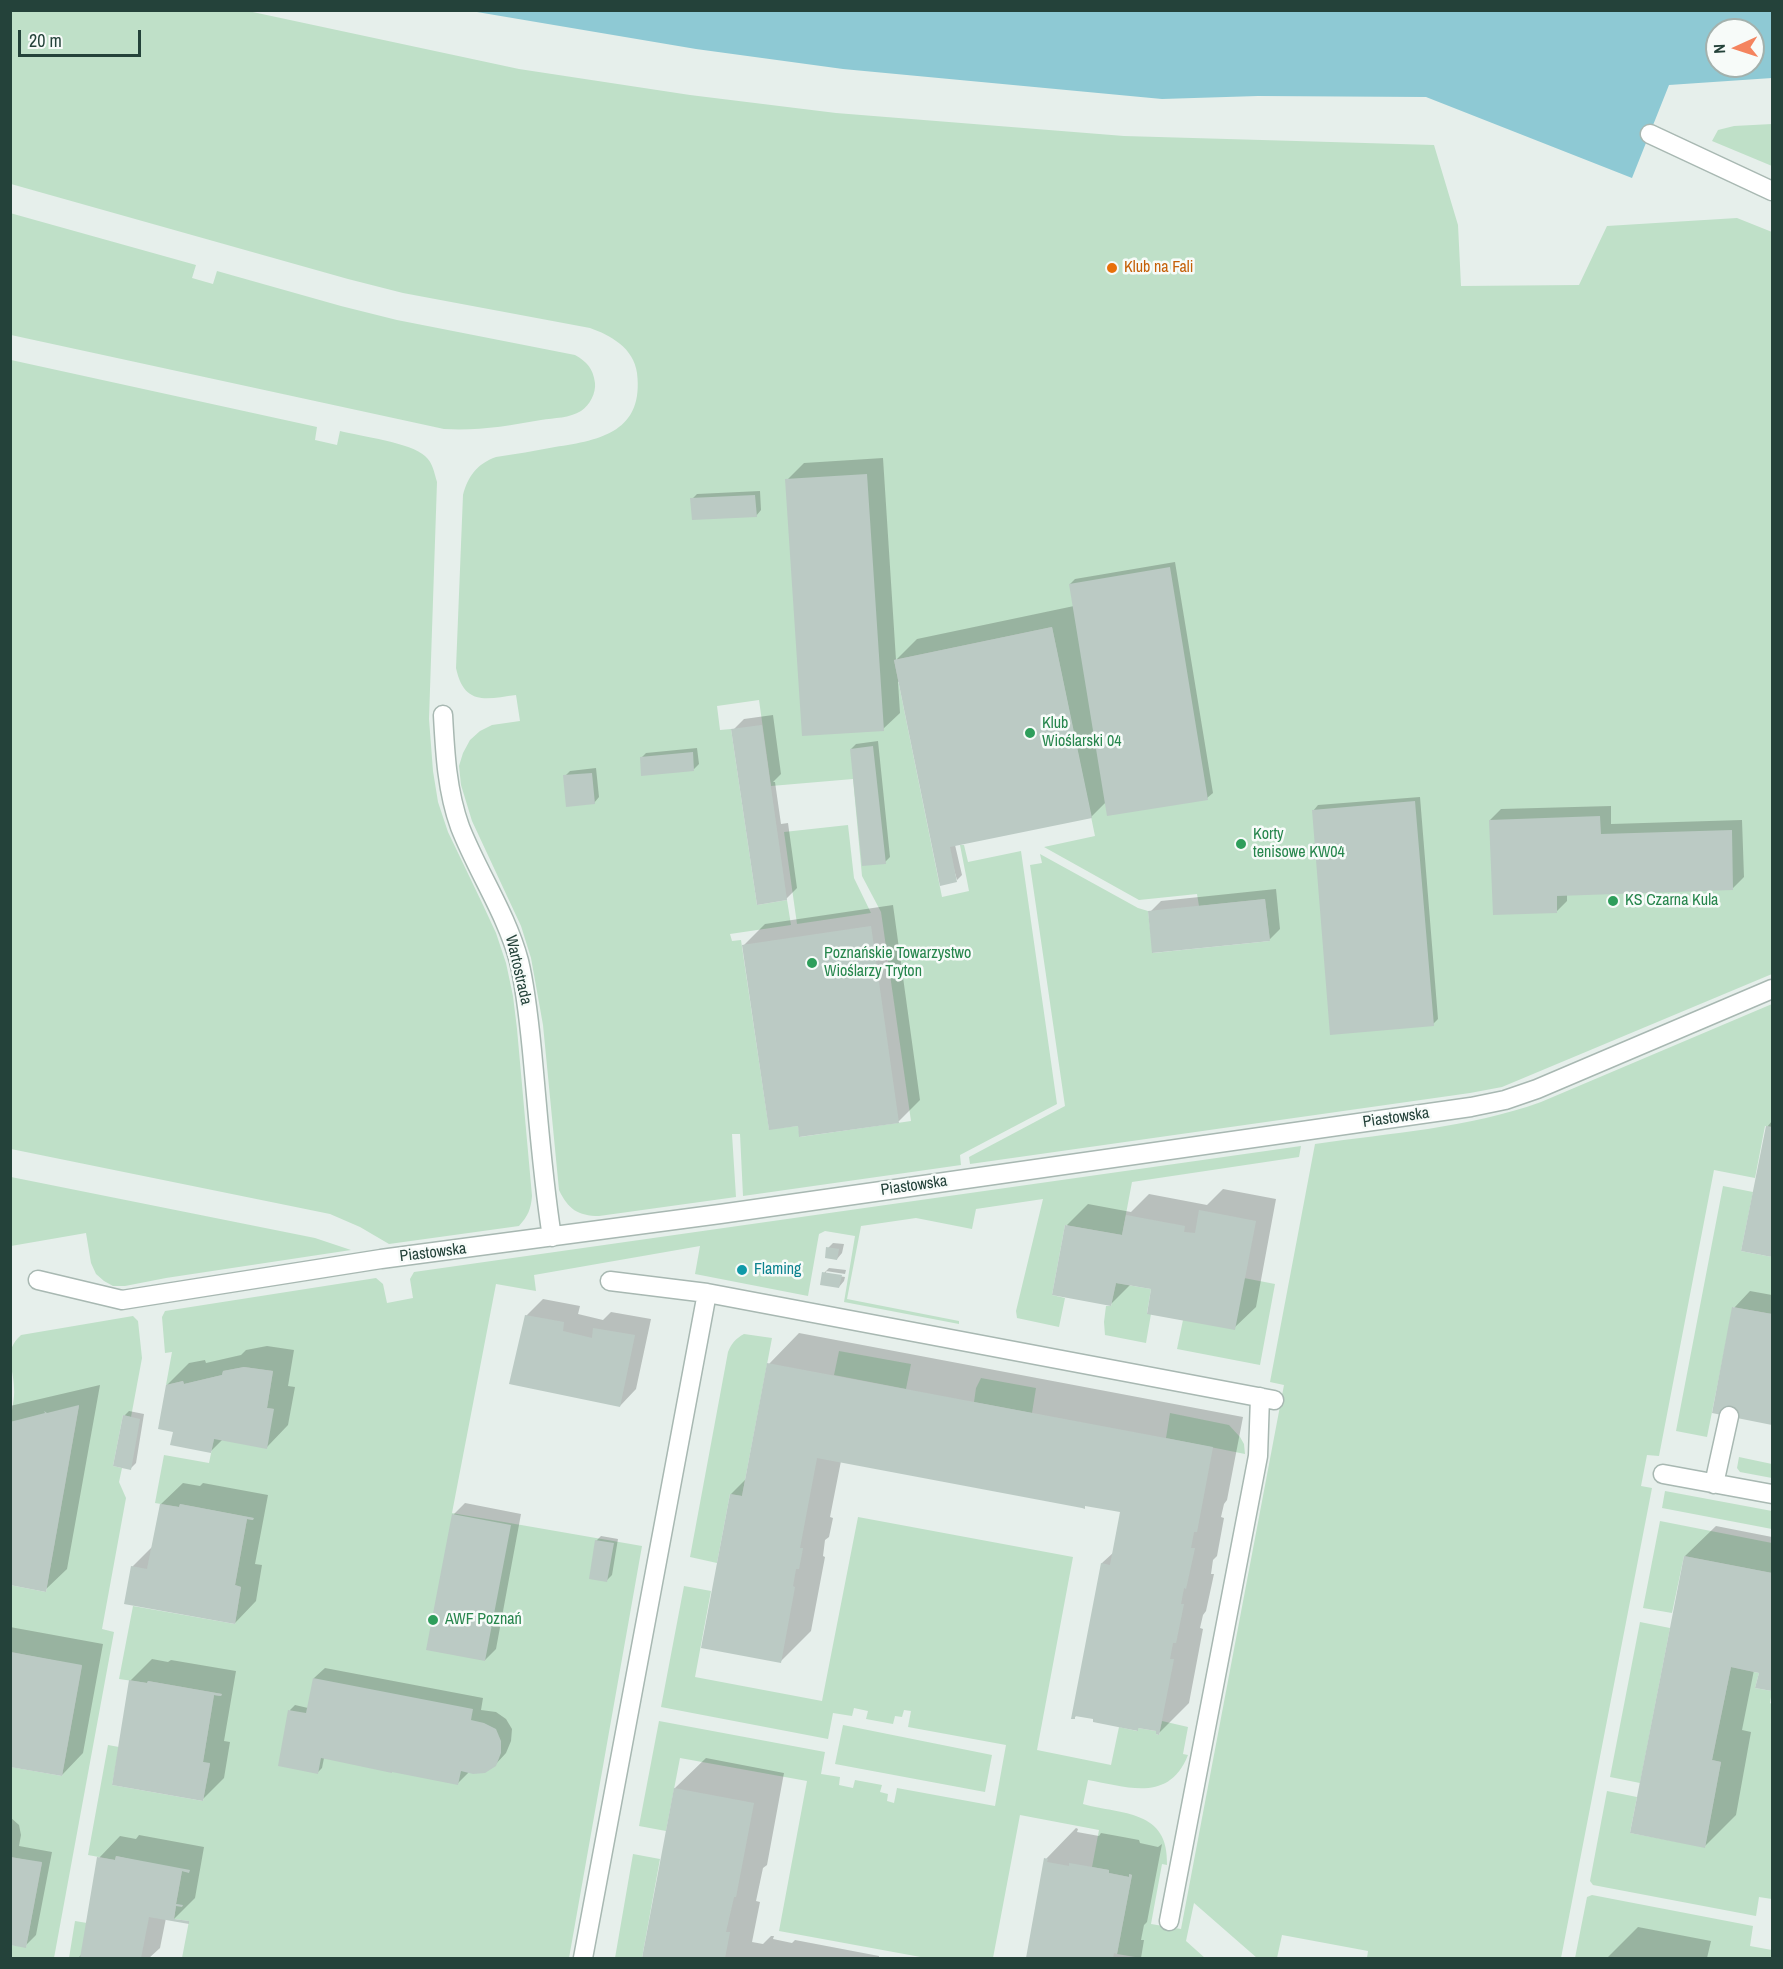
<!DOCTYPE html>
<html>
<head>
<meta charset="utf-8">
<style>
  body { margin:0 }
  #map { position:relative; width:1783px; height:1969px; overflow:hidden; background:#e6efeb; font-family:"Archivo Narrow",sans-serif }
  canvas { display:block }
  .frame { position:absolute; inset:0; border:12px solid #24423a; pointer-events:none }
  .north { position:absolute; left:1705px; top:18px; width:60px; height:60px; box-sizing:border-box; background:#f7fbf9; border:2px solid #a3b1ad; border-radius:50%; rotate:267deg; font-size:16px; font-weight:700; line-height:24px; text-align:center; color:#24423a }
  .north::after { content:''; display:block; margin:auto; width:21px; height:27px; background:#f4845f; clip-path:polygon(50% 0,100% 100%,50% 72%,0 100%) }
  .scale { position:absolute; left:18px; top:30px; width:123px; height:27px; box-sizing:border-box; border:3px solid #24423a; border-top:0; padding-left:8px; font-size:18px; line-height:21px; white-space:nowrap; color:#24423a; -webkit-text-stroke:4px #f7fbf9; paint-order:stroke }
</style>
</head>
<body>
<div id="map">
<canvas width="1783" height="1969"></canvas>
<div class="frame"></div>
<div class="north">N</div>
<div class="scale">20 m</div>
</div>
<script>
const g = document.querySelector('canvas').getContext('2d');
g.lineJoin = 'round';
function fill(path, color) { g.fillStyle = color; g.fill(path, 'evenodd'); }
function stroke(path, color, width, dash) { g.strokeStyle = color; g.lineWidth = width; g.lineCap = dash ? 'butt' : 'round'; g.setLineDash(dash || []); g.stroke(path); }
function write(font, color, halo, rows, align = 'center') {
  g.font = font + ' "Archivo Narrow",sans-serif'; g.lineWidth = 5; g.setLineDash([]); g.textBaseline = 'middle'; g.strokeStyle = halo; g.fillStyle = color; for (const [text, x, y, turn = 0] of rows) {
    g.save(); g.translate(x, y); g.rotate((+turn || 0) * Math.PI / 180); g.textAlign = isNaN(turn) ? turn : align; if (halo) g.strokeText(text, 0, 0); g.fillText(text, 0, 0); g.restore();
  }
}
const green = new Path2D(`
  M10,11H248L519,69L690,95L836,113L1124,136L1434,145L1458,225L1461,286L1579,285L1607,226L1737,218L1772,232V974L1502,1087L1470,1093L970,1164L969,1157L1065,1106L1030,865L1042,863L1040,854L1138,908L1148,911L1153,953L1270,941L1265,899L1199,906L1197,894L1139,900L1044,847L1095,836L1052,627L894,660L942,897L969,891L960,845H964L968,862L1021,851L1057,1104L960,1155L961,1165L743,1196L740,1134H732L736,1197L599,1216C578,1216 568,1209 559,1190L543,1025L531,958L521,926L472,821L461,785L459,766L463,753L470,740L480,731L492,725L520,721L516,695C486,699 464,706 456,668L463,495C468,476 477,464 496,457C515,454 535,451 555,447C602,440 644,431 637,373C634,348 610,335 590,328L403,293L348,279L11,184ZM759,700L771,786L853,779L862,876L881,912L911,1121L800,1137L798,1126L769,1129L741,940L732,941L730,934L791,925L787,900L757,905L731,729L720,730L717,706Z
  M1772,124V166L1712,141L1718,130L1734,126Z
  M10,213L196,265L192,278L213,284L217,271L341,306L397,320L575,355C587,362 593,368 595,383C596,393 590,405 581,411C570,418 554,418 541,420C508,426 477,431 444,429L11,335Z
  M11,360L317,427L315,440L337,445L340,431C360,436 412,443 425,456C433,463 434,472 437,482L429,719L433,771L438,802L448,832L483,905L496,933L506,963L513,996L517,1029L532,1196C531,1209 528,1216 519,1226L389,1244L360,1227L330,1214L11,1149Z
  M848,825L854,878L871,913L797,924L784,832Z
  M1772,1004V1127L1765,1126L1755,1178L1714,1170L1659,1456L1647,1455L1641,1486L1652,1488L1561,1958H1367L1368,1951L1282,1935L1277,1958H1257L1194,1903L1186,1941L1205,1958H1141L1117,1954L1132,1875L1129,1874V1877L1109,1873V1870L1092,1867L1099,1830L1020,1815L993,1958H926L779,1931L807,1781L680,1758L666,1831L639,1826L659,1721L825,1752L821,1774L840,1777L839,1785L853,1788L855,1780L882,1785L880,1792L888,1794L887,1801L894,1803L897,1788L995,1806L1006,1745L908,1727L911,1711L904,1710L902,1717L895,1716L893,1724L866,1719L868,1711L854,1708L852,1716L833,1713L828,1739L661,1707L684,1586L711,1591L695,1677L822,1701L858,1517L1073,1557L1037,1750L1111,1765L1119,1727L1137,1731L1138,1728L1156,1731V1734L1159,1735L1162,1721L1188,1727L1183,1754L1188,1755C1169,1803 1128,1787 1088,1780L1083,1804C1122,1815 1169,1809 1167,1865L1162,1864L1151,1924L1181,1929L1284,1385L1270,1382L1315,1144C1391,1133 1469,1128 1541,1102Z
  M1301,1146L1299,1157L1132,1182L1122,1235L1065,1225L1052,1295L1065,1298L1059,1327L1017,1318L1016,1311L1043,1199L976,1209L972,1229L916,1218L861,1226L847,1299L959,1321V1324L844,1302L855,1236L825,1231L819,1234L808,1296L695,1274L700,1246L534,1275L536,1291L496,1284L452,1513L642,1546L569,1958H182L189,1921L174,1919L176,1906H183L176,1904L182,1871L189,1872L116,1856L115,1860L88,1855L108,1745L119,1747L112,1785L203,1801L210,1764L203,1762L214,1695L221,1696L222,1694L148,1681L147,1683L119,1679L133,1606L235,1624L241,1587L235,1585L247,1519L253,1520V1518L180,1504L179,1507L155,1503L164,1455L209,1463L214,1439L274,1409L267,1408L273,1371L244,1367L223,1371L222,1375L184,1384L183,1381L166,1385L172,1352L165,1353L162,1317L165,1311L376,1278L383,1284L387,1303L413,1298L410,1279L414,1272Z
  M11,1177L315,1238L351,1250L166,1278L125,1286H113L104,1281L96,1274L91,1263L86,1233L11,1246Z
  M1723,1186L1753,1192L1741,1251L1772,1257V1314L1733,1307L1707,1437L1676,1431Z
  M1244,1278L1275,1284L1260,1365L1177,1349L1183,1320Z
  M1116,1283L1151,1289L1147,1313L1151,1314L1146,1343L1105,1335L1104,1322L1106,1306H1111Z
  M133,1316L138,1321L142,1358L131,1417L123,1415L113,1466L122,1468L119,1482L126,1498L102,1629L114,1632L54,1958H11V1945L26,1947L42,1863L11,1857V1767L62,1776L82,1666L11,1652L10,1585L46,1592L79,1406L11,1422C11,1411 15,1399 14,1388C14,1367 2,1352 21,1335Z
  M744,1334L772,1338L742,1496L730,1494L717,1563L690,1557L728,1352C732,1343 735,1339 744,1334Z
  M839,1351L911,1364L906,1389L834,1375Z
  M981,1378L1036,1388L1032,1413L974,1402L976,1388Z
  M1170,1413L1229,1425L1240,1437L1244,1444L1245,1454L1166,1438Z
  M1739,1457L1772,1464V1478L1740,1472L1737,1468Z
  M1665,1491L1772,1511V1529L1662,1508Z
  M1660,1521L1772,1543V1573L1684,1556L1672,1613L1643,1608Z
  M1640,1622L1670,1628L1640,1783L1610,1777Z
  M1731,1667L1759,1673L1755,1688L1772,1691L1770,1703L1772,1704V1899L1759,1897L1756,1916L1593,1885L1590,1881L1607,1791L1637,1797L1630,1833L1705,1847L1721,1762L1712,1760Z
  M843,1725L992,1755L985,1792L835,1764Z
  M633,1854L660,1859L642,1958H615Z
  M1592,1895L1753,1926L1750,1946L1772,1950V1958H1615L1606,1957V1958H1575L1587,1897Z
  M75,1921L87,1923L81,1958H69Z`);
const water = new Path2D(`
  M471,11H1772V78L1669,85L1632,178L1426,97L1258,96L1162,99L843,69L696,49ZM1717,30H1753V66H1717Z`);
const shadow = new Path2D(`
  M883,458L896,660L917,639L1074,606L1070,584L1075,579L1175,562L1213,793L1207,798L1106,802L1091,817L955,845L962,875L957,880L900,681L898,682L900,713L883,729L787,480L804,463Z
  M760,491L761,510L756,516L692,499L697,494Z
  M773,715L781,774L773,782H775L781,824L788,823L797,888L786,899L733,730L744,719Z
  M878,741L890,857L885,862L851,749L856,744Z
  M697,748L699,764L694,769L641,758L646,753Z
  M596,768L599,797L594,803L565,776L570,771Z
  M1420,797L1438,1019L1433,1024L1313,811L1318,805Z
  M1611,806V824L1742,820L1744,877L1733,888L1567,894V901L1556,912L1490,820L1501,809Z
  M1276,889L1280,929L1269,940L1150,912L1161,901Z
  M893,905L920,1100L899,1121L799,1124L744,945L765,924Z
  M1772,1121V1255L1743,1250L1767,1127Z
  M1223,1189L1276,1199L1256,1307L1234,1328L1153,1288L1131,1284L1110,1305L1067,1225L1088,1204L1131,1212L1149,1194L1207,1205Z
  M833,1243L844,1244L842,1253L837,1259L828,1248Z
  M829,1268L846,1270L845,1274L826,1271V1274L845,1277L844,1281L839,1287L824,1273Z
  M1750,1291L1772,1295V1423L1714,1412L1734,1308Z
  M543,1299L580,1306L578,1314L603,1320L611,1312L651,1319L636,1389L620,1406L526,1316Z
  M799,1333L1243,1417L1227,1500L1224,1504L1221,1517L1224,1518L1217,1556L1213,1560L1211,1574H1214L1206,1611L1203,1615L1200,1628L1203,1629L1189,1703L1159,1733L1158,1730L1140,1727L1137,1729L1095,1718L1077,1715L1074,1718L1102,1563L1114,1552L1122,1511L1087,1504L1084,1507L841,1461L830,1517L833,1518L829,1537L825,1540L823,1556L825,1557L811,1631L780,1662L731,1494L747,1478L769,1364Z
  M267,1346L294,1350L288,1386L295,1387L288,1425L267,1447L223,1439L211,1451L175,1431L167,1385L189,1363L205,1360L206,1363L241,1355L246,1350Z
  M100,1385L67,1569L45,1590L10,1584V1406Z
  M129,1411L144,1414L136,1463L131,1468L124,1416Z
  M183,1483L200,1486L203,1483L268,1495L255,1564L262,1565L256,1601L235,1623L132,1567L153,1546L161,1504Z
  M465,1503L521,1514L496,1649L485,1660L454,1514Z
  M1716,1526L1772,1537V1690L1757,1687L1760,1672L1754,1670L1742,1730L1751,1732L1736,1815L1705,1846L1685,1556Z
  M601,1536L618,1539L612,1575L607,1580L596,1541Z
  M10,1627L103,1644L83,1753L62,1775L10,1766Z
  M152,1659L168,1662L171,1660L236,1671L224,1741L230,1742L224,1778L202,1800L130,1681Z
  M325,1668L483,1698L481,1710L496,1712L506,1719L512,1729L511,1741L506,1753L495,1765L469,1772L458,1783L324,1758L322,1768L317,1773L290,1710L295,1705L308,1708L314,1678Z
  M706,1758L784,1773L767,1865L763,1868L756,1901L760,1902L752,1942L763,1944L771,1936H774L773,1939L792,1943L795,1940L879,1956V1958H643L675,1788Z
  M10,1817L19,1825L21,1835L19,1846L52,1852L36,1935L25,1946L10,1943Z
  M1076,1828L1078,1829L1077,1832L1099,1836L1101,1833L1123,1837L1139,1840L1140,1843L1158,1847L1162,1844L1147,1922L1144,1925L1141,1940H1144L1141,1958H1027L1046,1859Z
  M139,1835L204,1847L195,1898L173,1920L166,1918L160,1948L149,1958H78L83,1953L99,1858L120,1836L136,1839Z
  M1638,1927L1711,1941L1707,1958H1607Z`);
const building = new Path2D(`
  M867,474L884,731L802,736L785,479Z
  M755,495L757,517L692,520L690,498Z
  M1170,567L1208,800L1107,816L1069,584Z
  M1052,627L1092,818L950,847L957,882L940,886L894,660Z
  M762,725L787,900L757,905L731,729Z
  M873,746L886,864L862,866L850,749Z
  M693,752L694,771L641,776L640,757Z
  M592,773L595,804L566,807L563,775Z
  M1415,801L1434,1026L1330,1035L1312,810Z
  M1600,816L1601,834L1732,830L1733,890L1557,896V913L1493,915L1489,820Z
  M1265,899L1270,941L1152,953L1148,911Z
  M871,926L899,1123L799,1137L798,1126L769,1130L742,945Z
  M1766,1126L1772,1127V1257L1741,1251Z
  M1199,1210L1256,1221L1235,1330L1147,1314L1151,1289L1116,1283L1111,1306L1052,1295L1065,1225L1122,1235L1126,1215L1185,1226L1184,1232L1195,1233Z
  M826,1247L839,1249L837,1260L825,1258Z
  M822,1272L842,1275L839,1288L820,1285Z
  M1732,1307L1772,1314V1425L1712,1413Z
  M525,1315L564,1322L563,1331L592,1338L593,1328L635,1335L620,1407L509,1384Z
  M767,1363L1213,1447L1197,1532H1194L1191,1548H1195L1186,1589L1184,1588L1181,1604H1184L1176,1643H1173L1170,1659H1174L1159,1735L1156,1734V1731L1138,1728V1731L1093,1722V1719L1075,1716V1719H1071L1101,1563L1110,1565L1120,1512L1085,1506V1509L1082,1508L817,1458L800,1548H803L799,1569H796L793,1586L795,1587L781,1663L701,1648L730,1494L742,1496Z
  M244,1367L273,1371L267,1408L274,1409L267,1449L214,1439L211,1453L170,1445L173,1432L158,1429L166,1385L183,1381L184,1384L222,1375L223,1371Z
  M79,1405L46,1592L10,1585V1422L45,1413L44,1411L47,1413Z
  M123,1415L140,1419L131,1470L113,1466Z
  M160,1504L179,1507L180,1504L254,1518L253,1520L247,1519L235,1585L241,1587L235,1624L124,1604L131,1566L147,1569Z
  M452,1514L511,1525L485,1661L426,1650Z
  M595,1540L614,1543L607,1582L589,1579Z
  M1684,1556L1772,1573V1691L1755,1688L1759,1673L1731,1667L1712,1760L1721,1762L1705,1848L1630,1833Z
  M10,1652L82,1665L62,1776L10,1767Z
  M313,1678L473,1709L471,1720L484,1723L496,1729L501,1741V1753L496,1766L485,1773L473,1774L461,1771L458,1785L392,1772V1773L321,1758L318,1774L278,1766L288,1710L306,1713Z
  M129,1680L147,1683L148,1681L222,1694L221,1696L214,1695L203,1762L210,1763L203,1801L112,1785Z
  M674,1788L754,1803L736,1897H734L726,1932H730L725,1958H642Z
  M116,1856L190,1870L189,1873L182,1871L176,1904L183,1905L182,1907L176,1906L174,1919L189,1921V1924L149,1917L141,1958H80L97,1857L115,1860Z
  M10,1857L42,1862L26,1948L10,1945Z
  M1044,1858L1048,1859L1047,1862L1069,1866V1863L1092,1867L1109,1870V1873L1129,1877V1874L1132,1875L1117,1954L1114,1953L1113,1958H1026Z`);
const minor = new Path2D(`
  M1650,134L1772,191
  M443,715C445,753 447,791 460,827C478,873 506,913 519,961C526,990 529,1021 532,1051C538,1113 542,1175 552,1237
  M38,1280L122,1300L381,1259L720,1214L1471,1107L1505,1100L1537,1089L1772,989
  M610,1281L707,1293L1274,1400
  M1663,1474L1772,1494
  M1714,1484L1729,1416
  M1169,1921L1258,1456L1260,1397
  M583,1958L707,1293`);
const markers = [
  [1112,268,6,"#e8710a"],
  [1030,733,6,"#2e9e5b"],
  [1241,844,6,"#2e9e5b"],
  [1613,901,6,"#2e9e5b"],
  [812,963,6,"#2e9e5b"],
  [742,1270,6,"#0f9aa8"],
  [433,1620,6,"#2e9e5b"]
];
const foodNames = [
  ["Klub na Fali",1124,268]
];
const leisureNames = [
  ["Klub",1042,724],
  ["Wioślarski 04",1042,742],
  ["Korty",1253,835],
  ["tenisowe KW04",1253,853],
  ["KS Czarna Kula",1625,901],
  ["Poznańskie Towarzystwo",824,954],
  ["Wioślarzy Tryton",824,972],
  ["AWF Poznań",445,1620]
];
const streetNames = [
  ["Wartostrada",518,970,77],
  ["Piastowska",1396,1118,-8],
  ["Piastowska",914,1186,-8],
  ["Piastowska",433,1253,-7]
];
const cultureNames = [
  ["Flaming",754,1270]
];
fill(green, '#bfe0c8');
fill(water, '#8ec9d4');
fill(shadow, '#0003');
fill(building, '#bbcac4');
stroke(minor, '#a8b8b2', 21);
stroke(minor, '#fff', 18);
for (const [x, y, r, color] of markers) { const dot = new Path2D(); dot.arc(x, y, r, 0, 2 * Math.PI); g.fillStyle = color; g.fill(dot); stroke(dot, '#f7fbf9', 2); }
write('16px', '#c56008', '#f7fbf9', foodNames, 'left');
write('16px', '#27864d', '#f7fbf9', leisureNames, 'left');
write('16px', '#24423a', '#f7fbf9', streetNames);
write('16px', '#0d838f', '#f7fbf9', cultureNames, 'left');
</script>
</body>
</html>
